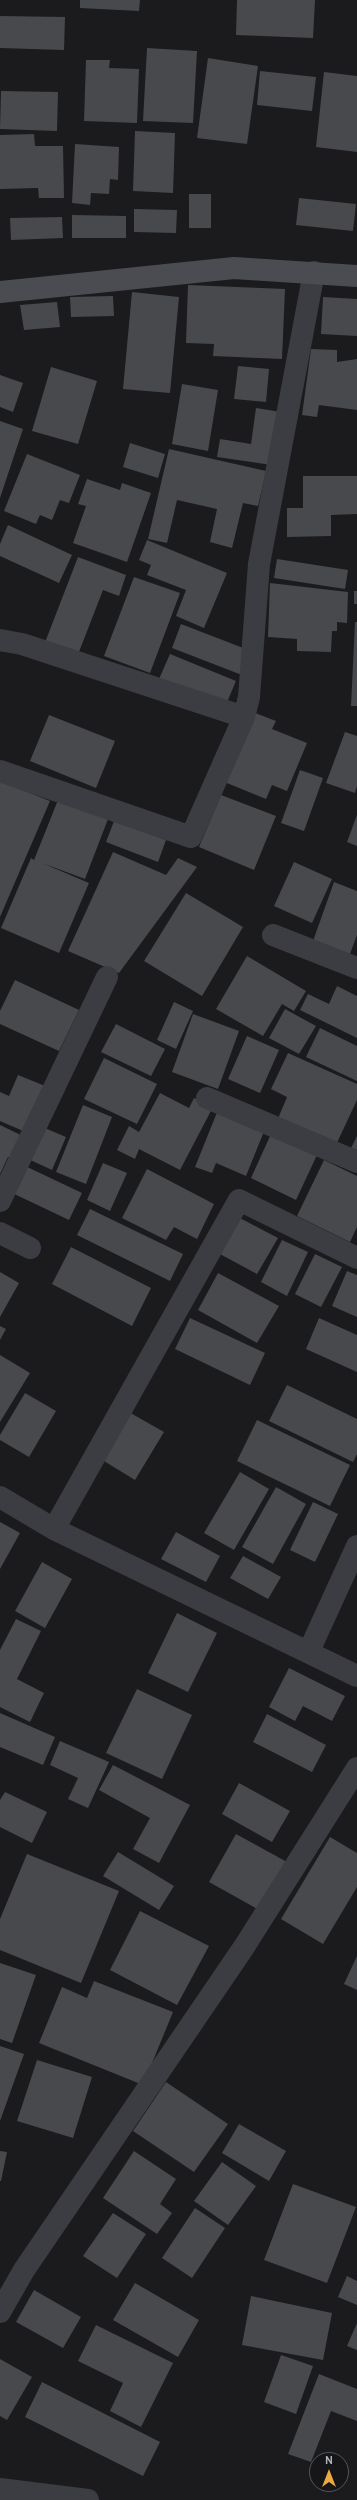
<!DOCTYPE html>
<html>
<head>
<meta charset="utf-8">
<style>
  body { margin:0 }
  #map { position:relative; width:357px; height:2500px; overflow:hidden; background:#1b1b1d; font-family:Overpass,sans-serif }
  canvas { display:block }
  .north { position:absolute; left:309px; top:2452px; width:40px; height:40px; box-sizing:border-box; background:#161618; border:1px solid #53555a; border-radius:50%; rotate:0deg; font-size:11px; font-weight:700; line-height:16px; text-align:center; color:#aeb3bc }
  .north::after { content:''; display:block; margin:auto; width:14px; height:18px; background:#eda943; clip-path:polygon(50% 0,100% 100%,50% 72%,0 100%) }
</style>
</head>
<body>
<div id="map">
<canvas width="357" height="2500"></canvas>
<div class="north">N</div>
</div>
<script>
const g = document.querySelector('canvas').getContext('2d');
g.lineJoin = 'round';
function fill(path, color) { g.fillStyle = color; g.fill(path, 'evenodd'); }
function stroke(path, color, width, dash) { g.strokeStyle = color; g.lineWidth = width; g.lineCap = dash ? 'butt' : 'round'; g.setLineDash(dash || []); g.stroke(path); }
const building = new Path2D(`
  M80,0H140L139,11L80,8Z
  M237,0H315L313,38L236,35Z
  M0,16L65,17L64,50L0,48Z
  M147,48L197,51L193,123L143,121Z
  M208,58L258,66L247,144L197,138Z
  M86,60H110L109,68L139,69L137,123L84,121Z
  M260,71L316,77L312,111L257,105Z
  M324,72L357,76V152L316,147Z
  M1,91L58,92L57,131L0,129Z
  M135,131L175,133L173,193L133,191Z
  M34,134L35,146H63L64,198H39L38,188L0,189V135Z
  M75,144L119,147L118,180L110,179L109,194L91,193L90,205L72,203Z
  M189,194H211V228H189Z
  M299,198L356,204L353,231L296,225Z
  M134,209L177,210L176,233L134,232Z
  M72,215L126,216V238H72Z
  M62,217L63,238L11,240L10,218Z
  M188,285L285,289L282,359L213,356L214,344L186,343Z
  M132,292L179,297L170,393L123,389Z
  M113,296L114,316L71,317L70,297Z
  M323,297L357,299V336L321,334Z
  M57,302L60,327L24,330L20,305Z
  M311,349L337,350V362L357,359V410L319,405L317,417L302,415Z
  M238,366L269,369L266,402L234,399Z
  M51,367L97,381L78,444L32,431Z
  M0,375L23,383L13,412L0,407Z
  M182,384L218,390L208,451L172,444Z
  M256,408L281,412L272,465L217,457L220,439L251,444Z
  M0,421L23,429L0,498Z
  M130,443L165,454L158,478L123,467Z
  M169,449L266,471L258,506L243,503L232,548L210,542L217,509L177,500L167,543L148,539Z
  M27,454L80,475L69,503L60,500L52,520L40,515L36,524L4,511Z
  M303,476H357V514L331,515V536L287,537V508H303Z
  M87,479L120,490L122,483L151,493L127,562L73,543L86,506L78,504Z
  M8,525L72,555L59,583L0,556V544Z
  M147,540L227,573L204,628L176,616L186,590L147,575L151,565L139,560Z
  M78,557L126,575L119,596L103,590L77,657L44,645Z
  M277,559L348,570L345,589L274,578Z
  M134,577L180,593L150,673L104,656Z
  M270,583L348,592L347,623L337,622V631H332L331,652L297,651V639L268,637Z
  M354,591H357V604H354Z
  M355,622H357V706H351Z
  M181,624L251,651L242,675L172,648Z
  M170,654L236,681L225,707L159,679Z
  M250,711L276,721L272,729L307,743L287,791L272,785L266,799L222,781Z
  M49,715L115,741L96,788L30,761Z
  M345,732L357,736V786L355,793L326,783Z
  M300,770L323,778L304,831L281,823Z
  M0,781L50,801L0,917Z
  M221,795L276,816L254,870L199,847Z
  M58,800L108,819L85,879L42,863L89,883L59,953L1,928L31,858L34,860Z
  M357,815V846L347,842Z
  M114,821L166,840L158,862L106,842Z
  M113,852L166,875L178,858L197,867L119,973L68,951Z
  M294,862L332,879L312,923L274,906Z
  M334,882L357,891V935L350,954L313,941Z
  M186,893L243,927L202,996L144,961Z
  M247,956L306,991L294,1011L282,1004L263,1036L216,1009Z
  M15,980L79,1010L59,1051L0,1024V1011Z
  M337,986L357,996V1038L300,1010L308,994L329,1004Z
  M174,1002L193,1011L176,1049L157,1040Z
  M285,1009L316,1026L299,1054L269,1038Z
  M193,1014L239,1031L218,1089L172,1072Z
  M116,1024L165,1049L151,1076L101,1052Z
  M320,1028L357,1046V1081L306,1057Z
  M247,1036L279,1050L260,1093L228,1079Z
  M288,1053L357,1084V1100L335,1147L277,1121L287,1097L271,1089Z
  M104,1058L157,1084L137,1124L84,1099Z
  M18,1075L50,1088L30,1134L0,1121V1092L9,1096Z
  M160,1093L189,1108L194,1098L213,1107L180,1170L139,1149L135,1159L117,1150L129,1126L139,1132Z
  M83,1105L112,1117L86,1184L56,1172Z
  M218,1110L265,1129L246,1176L216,1163L212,1173L195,1167Z
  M0,1125L27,1138L17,1160L8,1157L0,1174Z
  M40,1126L66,1137L52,1170L26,1158Z
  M271,1134L317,1155L296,1200L251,1178Z
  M357,1136V1150L351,1148Z
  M324,1160L357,1176V1227L350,1242L297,1216Z
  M103,1163L127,1173L110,1211L87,1200Z
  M21,1164L82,1193L69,1220L8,1191Z
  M147,1169L214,1204L197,1239L174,1227L166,1240L122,1218Z
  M90,1209L183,1254L170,1281L77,1235Z
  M238,1217L278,1238L257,1274L218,1253Z
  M282,1240L308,1252L287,1296L261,1282Z
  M71,1247L151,1288L132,1326L52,1284Z
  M315,1254L342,1267L321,1307L295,1294Z
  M347,1271L357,1275V1317L332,1306Z
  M0,1272L19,1283L0,1317Z
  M218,1273L279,1306L257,1343L198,1310Z
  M190,1318L265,1353L250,1385L175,1349Z
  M319,1318L357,1335V1372L306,1349Z
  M0,1326L6,1329L0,1340Z
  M0,1355L30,1373L0,1422Z
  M287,1385L357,1419V1454L353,1462L269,1421Z
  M25,1393L56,1411L29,1457L0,1440V1435Z
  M127,1411L164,1432L135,1480L99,1458Z
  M257,1420L350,1465L330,1506L237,1461Z
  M240,1472L269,1489L234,1550L204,1533Z
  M276,1487L306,1504L273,1564L242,1547Z
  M313,1502L338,1514L315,1562L290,1550Z
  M0,1522L20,1533L0,1569Z
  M176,1532L220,1556L206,1582L161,1559Z
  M243,1556L281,1577L268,1599L230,1578Z
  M42,1562L72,1579L45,1628L15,1611Z
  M177,1613L217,1633L188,1692L148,1673Z
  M16,1619L41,1631L17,1679L44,1693L30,1722L0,1707V1650Z
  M289,1668L345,1696L332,1721L303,1706L295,1721L269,1707Z
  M137,1689L192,1715L162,1779L106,1753Z
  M0,1713L55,1737L43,1765L0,1747Z
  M267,1714L326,1745L312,1772L253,1742Z
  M60,1741L109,1762L88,1808L68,1799L78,1778L50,1765Z
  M113,1765L190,1805L159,1863L133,1849L150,1818L99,1790Z
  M239,1783L290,1811L272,1842L222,1814Z
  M5,1792L47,1812L32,1843L0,1827V1800Z
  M236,1834L287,1862L261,1911L209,1882Z
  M330,1837L357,1853V1887L323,1944L281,1919Z
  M118,1852L174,1886L159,1910L103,1876Z
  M27,1854L119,1891L81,1983L0,1950V1919Z
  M140,1911L209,1946L177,2005L110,1970Z
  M357,1956V1990L344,1984Z
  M0,1963L36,1975L12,2043L0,2039Z
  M94,1981L173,2012L143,2085L39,2043L62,1987L87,1998Z
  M0,2046L24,2054L0,2121Z
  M37,2060L92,2077L73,2138L17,2121Z
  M166,2082L228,2124L194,2172L133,2131Z
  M239,2124L286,2151L269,2181L222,2153Z
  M0,2151L7,2152L1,2181H0Z
  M134,2151L176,2179L160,2204L172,2213L157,2234L103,2198Z
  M222,2162L256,2186L228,2225L194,2201Z
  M293,2184L356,2207L327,2283L264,2260Z
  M195,2208L225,2228L192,2278L162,2258Z
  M113,2213L146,2234L117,2278L83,2256Z
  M347,2276L357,2281V2305L338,2297Z
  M135,2283L199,2320L178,2357L113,2320Z
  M34,2290L81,2317L63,2348L16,2322Z
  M251,2296L332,2313L323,2360L242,2345Z
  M357,2323V2350L347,2346Z
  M96,2325L173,2363L141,2427L110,2411L123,2383L78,2361Z
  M281,2355L313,2366L296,2414L264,2402Z
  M0,2359L32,2377L7,2420L0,2416Z
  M319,2374L357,2389V2421L331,2411L311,2462L288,2454Z
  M42,2382L160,2442L143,2476L25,2417Z`);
const minor = new Path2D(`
  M0,640L22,644L244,717
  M0,771L191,837L244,717L249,697L259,564L314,272
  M273,935L357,968
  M207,1098L357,1162
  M0,1201L107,977
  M0,1233L30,1248
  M0,1497L54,1529L357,1676
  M54,1529L239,1200L357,1258
  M309,1651L357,1546
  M0,2312L24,2270L244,1947L357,1768`);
const tertiary = new Path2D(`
  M0,2489L88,2500`);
const secondary = new Path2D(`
  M0,292L234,268L357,276`);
fill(building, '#48494d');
stroke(minor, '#3c3d42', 22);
stroke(tertiary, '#3c3d42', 22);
stroke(secondary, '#4a4c52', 22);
</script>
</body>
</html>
